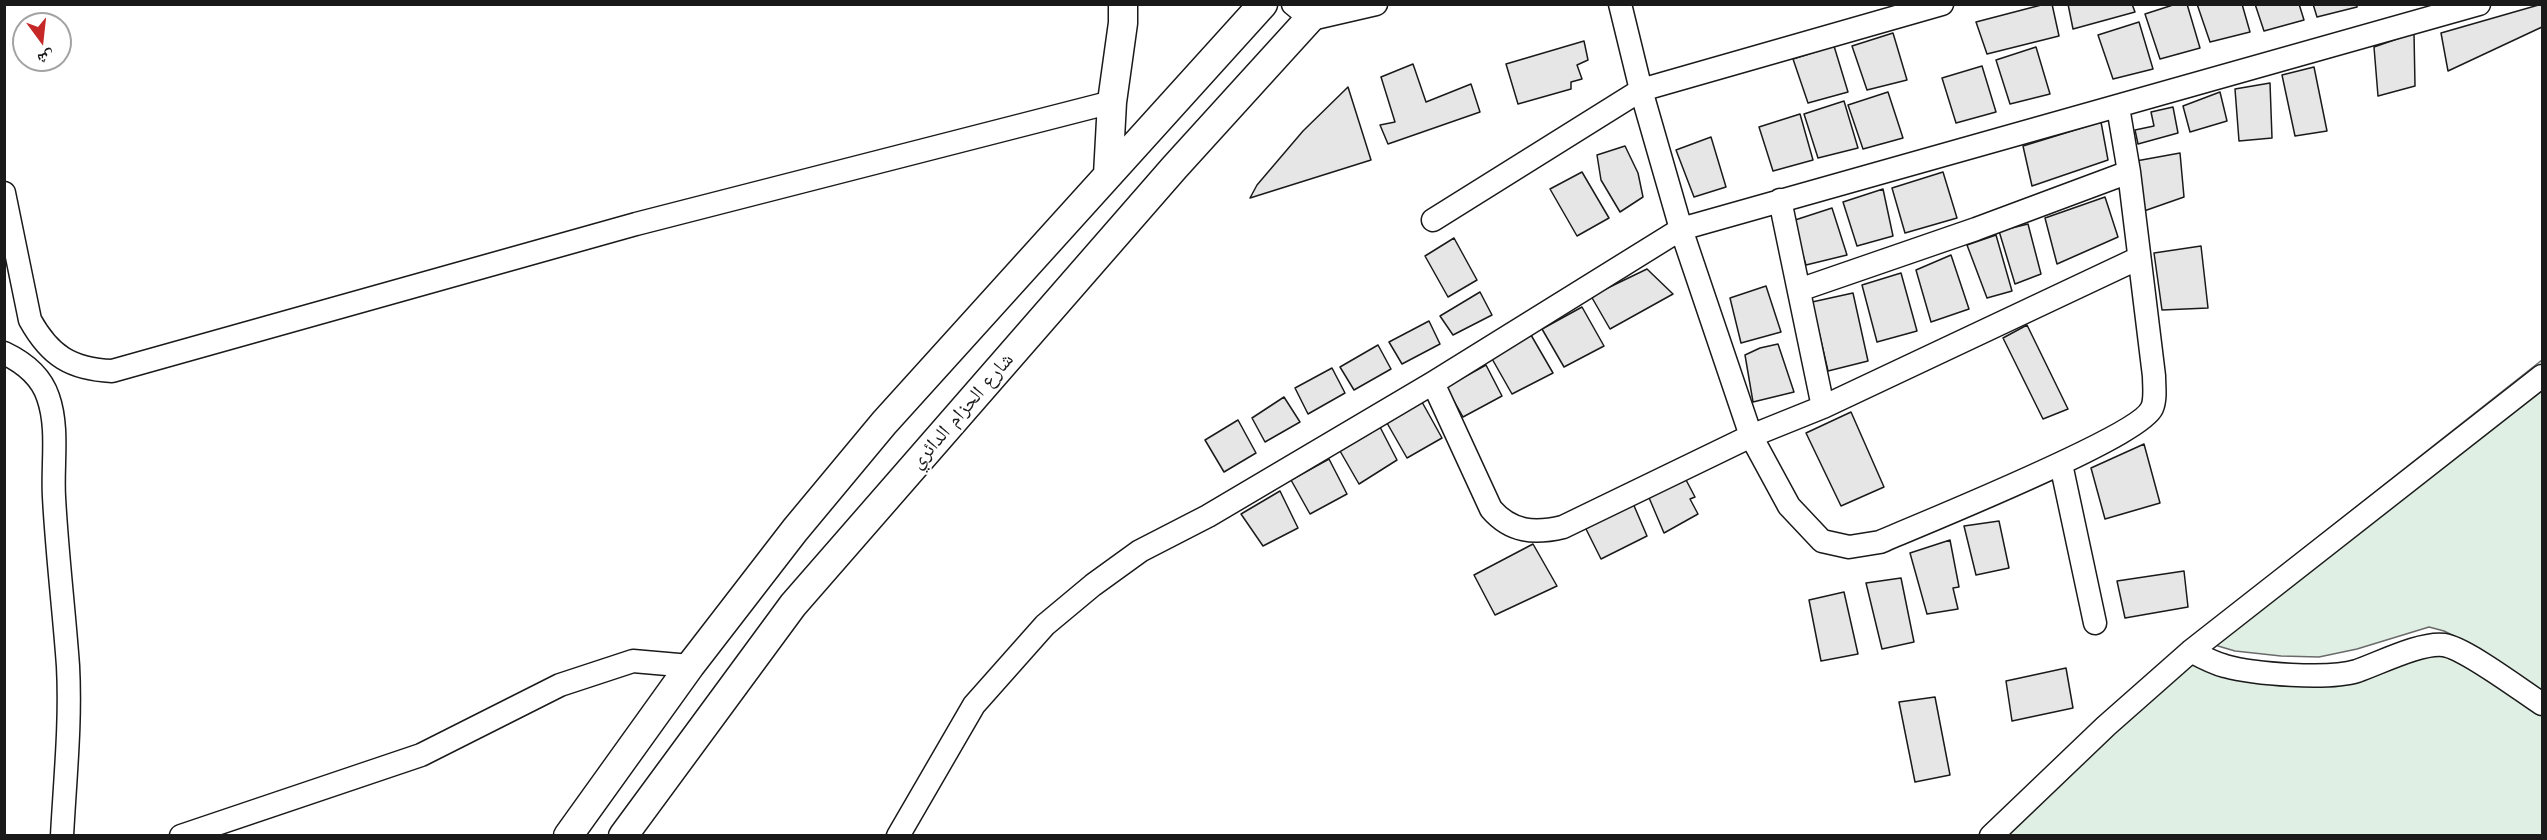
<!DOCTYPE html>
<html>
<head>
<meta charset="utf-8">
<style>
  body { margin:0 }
  #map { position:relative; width:2547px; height:840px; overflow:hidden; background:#fff; font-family:"Work Sans","Noto Naskh Arabic",sans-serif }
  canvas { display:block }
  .frame { position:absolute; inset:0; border:6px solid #1a1a1a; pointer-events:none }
  .north { position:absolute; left:12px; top:12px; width:60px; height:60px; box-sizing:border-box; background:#fff; border:2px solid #a3a3a3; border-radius:50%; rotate:165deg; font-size:16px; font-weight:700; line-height:24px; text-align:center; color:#1a1a1a }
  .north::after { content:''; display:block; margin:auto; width:21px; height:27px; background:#c62828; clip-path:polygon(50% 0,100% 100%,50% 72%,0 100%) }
</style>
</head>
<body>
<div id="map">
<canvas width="2547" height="840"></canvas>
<div class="frame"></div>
<div class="north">ش</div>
</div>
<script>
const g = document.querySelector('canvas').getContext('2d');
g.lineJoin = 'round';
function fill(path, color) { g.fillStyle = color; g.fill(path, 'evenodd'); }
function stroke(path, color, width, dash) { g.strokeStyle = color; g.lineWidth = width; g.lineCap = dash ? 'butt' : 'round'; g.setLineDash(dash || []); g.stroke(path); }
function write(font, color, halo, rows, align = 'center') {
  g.font = font + ' "Work Sans","Noto Naskh Arabic",sans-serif'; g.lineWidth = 4.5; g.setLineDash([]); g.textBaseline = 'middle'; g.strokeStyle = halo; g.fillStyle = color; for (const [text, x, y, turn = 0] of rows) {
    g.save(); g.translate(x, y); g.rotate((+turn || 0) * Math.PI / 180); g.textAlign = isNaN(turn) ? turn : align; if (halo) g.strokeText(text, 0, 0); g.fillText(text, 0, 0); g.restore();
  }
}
const green = new Path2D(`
  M2542,360V692L2472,645L2444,631L2429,627L2357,649L2319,657L2281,656L2235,651L2218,646L2209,636L2223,621L2281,566Z
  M2432,641L2542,707V835L1977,836L2171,663L2343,671Z`);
const building = new Path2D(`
  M2045,4H2052L2059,36L1987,54L1976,22Z
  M2068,4H2132L2135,12L2073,29Z
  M2176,4H2187L2200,48L2160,59L2145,14Z
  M2197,4H2242L2250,32L2210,42Z
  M2255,4H2299L2304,20L2264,31Z
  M2313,4H2357V7L2317,17Z
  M2542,4V27L2448,71L2441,33Z
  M2139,22L2153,69L2113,79L2098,35Z
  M1893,33L1907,80L1867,90L1852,46Z
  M2414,33L2415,86L2378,96L2374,47Z
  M1584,41L1588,60L1577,65L1582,79L1571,82V89L1518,104L1506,64Z
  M1834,46L1848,92L1808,103L1793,59Z
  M2036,47L2050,94L2010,104L1996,60Z
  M1413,64L1426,102L1471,84L1480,112L1388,144L1380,125L1395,122L1381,77Z
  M1982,66L1996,112L1956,123L1942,78Z
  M2314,67L2327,131L2295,136L2282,75Z
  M2270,83L2272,138L2239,141L2235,89Z
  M1348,87L1371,160L1250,198L1257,185L1303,131Z
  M1888,92L1903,138L1863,149L1848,105Z
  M2220,92L2227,121L2190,132L2183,106Z
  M1844,101L1858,148L1818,158L1804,114Z
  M2173,107L2178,133L2138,144L2135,130L2154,126L2151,112Z
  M1800,114L1813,160L1773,171L1759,127Z
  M2101,122L2108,160L2032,186L2023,146Z
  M1711,137L1726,187L1694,197L1676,150Z
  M1625,146L1638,173L1643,197L1620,212L1601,180L1597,155Z
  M2180,153L2184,197L2144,211L2136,161Z
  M1582,172L1609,218L1577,236L1550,189Z
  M1943,172L1957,218L1905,233L1892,188Z
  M1883,189L1893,236L1857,246L1843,202Z
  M2105,197L2118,237L2057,264L2045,218Z
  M1832,208L1847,255L1806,265L1792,221Z
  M2028,224L2041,274L2015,284L1999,231Z
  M1996,235L2012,291L1987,298L1967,245Z
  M1454,238L1477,280L1448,297L1425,256Z
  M2201,246L2208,308L2162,310L2154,253Z
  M1951,255L1969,309L1931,322L1916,270Z
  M1647,269L1673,294L1610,329L1591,296Z
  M1901,273L1917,331L1877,342L1862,285Z
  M1766,286L1781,332L1741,343L1730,298Z
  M1480,292L1492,315L1453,335L1440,316Z
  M1853,293L1868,361L1828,371L1812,302Z
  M1582,307L1604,346L1564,367L1542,329Z
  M1429,321L1440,344L1402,364L1389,342Z
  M2027,325L2068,409L2043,419L2003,338Z
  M1531,335L1553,373L1512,394L1491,357Z
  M1778,344L1794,392L1753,402L1745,355L1760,348Z
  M1378,345L1391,369L1354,390L1340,367Z
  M1486,365L1502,396L1463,417L1446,387Z
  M1332,368L1345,393L1308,414L1295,388Z
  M1284,397L1300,422L1265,442L1252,418Z
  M1422,402L1442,438L1407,458L1387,423Z
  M1851,412L1884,487L1841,506L1806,433Z
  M1238,420L1256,453L1224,472L1205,440Z
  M1380,427L1397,460L1359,484L1340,451Z
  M2144,444L2160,503L2105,519L2091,468Z
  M1329,459L1347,494L1310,514L1291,480Z
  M1684,476L1695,497L1690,499L1698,514L1664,533L1647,493Z
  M1280,491L1298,528L1263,546L1241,514Z
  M1632,501L1647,536L1601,559L1584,525Z
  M1999,521L2009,568L1976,575L1964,526Z
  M1950,540L1959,587L1953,588L1958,609L1927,614L1910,553Z
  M1533,544L1557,586L1495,615L1474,575Z
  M2184,571L2188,607L2125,618L2117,581Z
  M1901,578L1914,642L1882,649L1866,583Z
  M1844,592L1858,654L1821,661L1809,600Z
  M2066,668L2073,708L2012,721L2006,681Z
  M1935,697L1950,775L1915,782L1899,702Z`);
const minor = new Path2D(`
  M1293,4L1311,19L1376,4
  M1620,4L1641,90L1681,229L1751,436L1789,506L1822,541L1849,547L1880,542C1921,524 2139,437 2152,408C2156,399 2154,386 2154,376L2129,172L2118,107
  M4,193L30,320C50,356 71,369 112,371L636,224L1112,102
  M1780,200L1823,407
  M1433,220L1641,90L1942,4
  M1799,290L1976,229L2129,172
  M4,353C23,362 41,376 48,397C59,428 52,465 54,497C57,554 64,610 68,666C71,722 65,779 62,836
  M1433,383L1491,509C1511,532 1534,534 1563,527L1751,436L1823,407L2139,258
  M2061,464L2095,623
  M2191,651C2202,657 2213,663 2225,666C2254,674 2328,680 2357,671C2380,663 2421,642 2444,645C2465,648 2522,691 2542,704
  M181,836L421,755L560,685L633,661L690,666
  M898,836L974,705L1045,625L1093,585L1140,551L1208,516L1433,383L1681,229L2479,4
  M1991,836L2106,726L2191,651L2542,376`);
const major = new Path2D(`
  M1108,175L1112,102L1123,23V4
  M568,836L690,666L795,530L884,423L1263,4
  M623,836L793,605L1174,168L1323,4`);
const streetNames = [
  ["شارع الحزام الدائري",962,411,-49]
];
fill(green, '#e0efe3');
stroke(green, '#6a6a6a', 1.5);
fill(building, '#e6e6e6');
stroke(building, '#1a1a1a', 1.5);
stroke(minor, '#1a1a1a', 25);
stroke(major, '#1a1a1a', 31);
stroke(minor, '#fff', 22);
stroke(major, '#fff', 28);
write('20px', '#1a1a1a', '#fff', streetNames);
</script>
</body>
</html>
